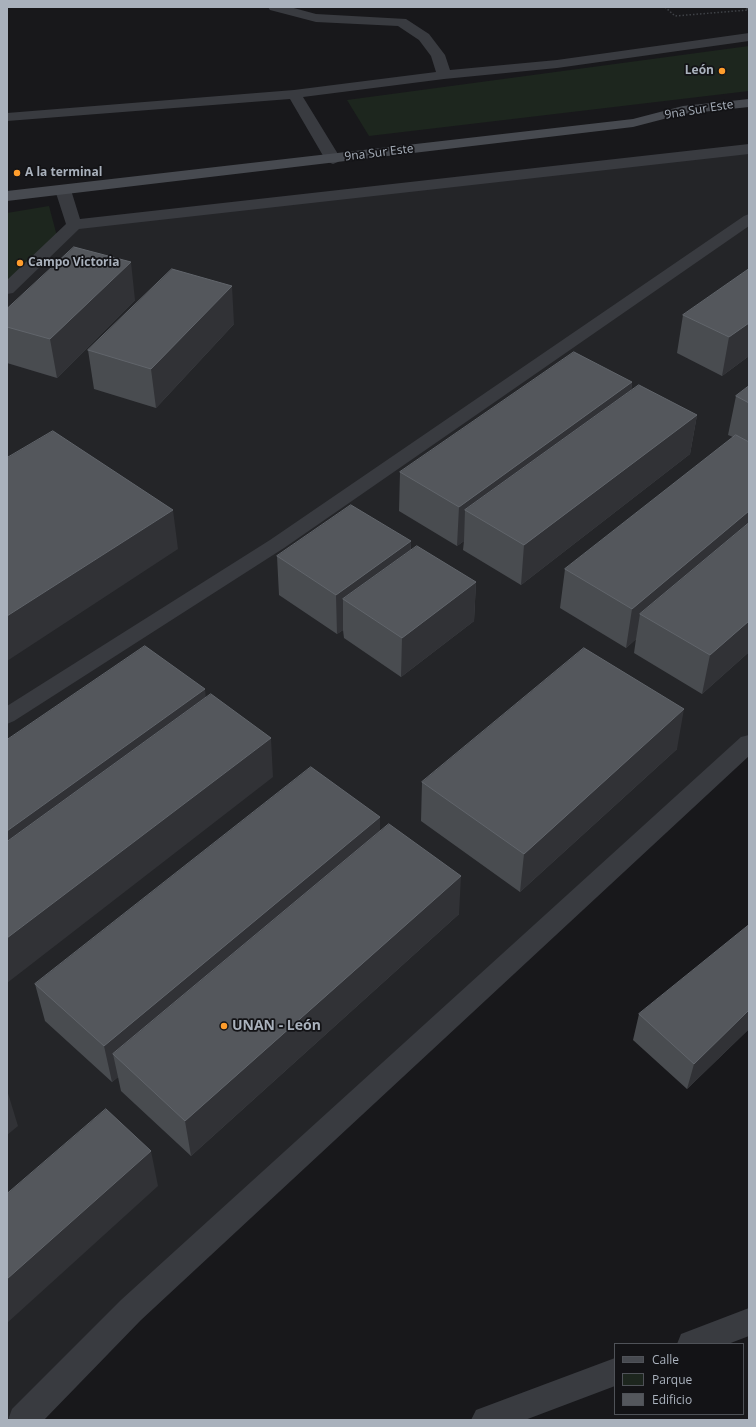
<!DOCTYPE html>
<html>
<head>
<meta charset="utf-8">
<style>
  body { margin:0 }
  #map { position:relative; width:756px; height:1427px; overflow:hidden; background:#18181b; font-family:"Open Sans",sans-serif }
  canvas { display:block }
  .frame { position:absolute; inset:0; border:8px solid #a9b1bc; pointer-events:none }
  .legend { position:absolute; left:614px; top:1343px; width:130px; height:72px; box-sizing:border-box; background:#131316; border:1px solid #4f5258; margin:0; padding:5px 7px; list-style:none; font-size:12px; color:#a9b1bc }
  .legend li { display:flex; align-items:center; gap:8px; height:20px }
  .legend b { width:20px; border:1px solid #4f5258 }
</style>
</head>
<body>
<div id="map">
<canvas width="756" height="1427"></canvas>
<div class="frame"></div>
<ul class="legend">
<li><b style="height:5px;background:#474a50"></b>Calle</li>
<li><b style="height:11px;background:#1d261e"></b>Parque</li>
<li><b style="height:11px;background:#54575c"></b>Edificio</li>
</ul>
</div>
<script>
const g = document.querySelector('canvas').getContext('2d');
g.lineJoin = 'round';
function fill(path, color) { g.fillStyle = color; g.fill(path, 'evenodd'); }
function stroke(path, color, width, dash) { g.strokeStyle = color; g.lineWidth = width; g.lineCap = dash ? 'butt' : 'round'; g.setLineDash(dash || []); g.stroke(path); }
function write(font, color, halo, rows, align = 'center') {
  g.font = font + ' "Open Sans",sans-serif'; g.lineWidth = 3.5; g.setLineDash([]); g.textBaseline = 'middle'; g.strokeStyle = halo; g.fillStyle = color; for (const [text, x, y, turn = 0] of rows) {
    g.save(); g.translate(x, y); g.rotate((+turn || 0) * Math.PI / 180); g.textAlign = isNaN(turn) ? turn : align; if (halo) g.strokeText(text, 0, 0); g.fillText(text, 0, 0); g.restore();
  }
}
const built = new Path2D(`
  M749,149V743L23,1420H7V289L74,225Z`);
const green = new Path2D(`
  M749,46V91L369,136L347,100Z
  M49,206L58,240L7,287V213Z`);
const path = new Path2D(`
  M665,7L675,16L748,10L746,7`);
const lane = new Path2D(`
  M749,214V226L284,548L14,721L7,724V706L270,540L744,216Z
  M749,1308V1336L728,1344H677L681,1334Z
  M615,1358V1386L525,1420H471L476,1410Z`);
const street = new Path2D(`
  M268,7H290L316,14L406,19L429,34L445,55L450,70L557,60L749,33V41L557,68L444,79L303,97L341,159L338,162L333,164L328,162L325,159L290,99L7,121V113L294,90L436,72L431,56L419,40L398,26L316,22L270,10Z
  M749,144V154L79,229L13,293L7,294V280L66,224L55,190L57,187L63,185L69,187L71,190L80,219Z
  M749,735V756L141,1320L44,1420H8L12,1409L121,1300L741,737Z`);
const secondary = new Path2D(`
  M749,99V107L683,114L633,127L7,201V191L633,119L683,106Z`);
const wall = new Path2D(`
  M749,269V356L722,376L677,353L683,315Z
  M135,300L57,378L7,363V309Z
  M234,324L156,408L94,389L88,350Z
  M632,382L631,391L697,415L690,454L521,585L463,550L464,541L457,546L399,511L400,472Z
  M749,386V652L702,694L634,653L636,639L626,648L560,608L565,569L733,437L728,435L736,396Z
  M411,541V550L476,582L474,621L401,677L344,638L343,630L337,634L279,595L277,556Z
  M677,749L520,892L421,821L422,782Z
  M380,831L459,914L191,1156L121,1091L118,1077L112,1082L45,1021L35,984Z
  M749,925V1029L687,1089L633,1040L639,1014Z`);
const shadedWall = new Path2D(`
  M131,262L135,300L57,378L50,339Z
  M232,286L234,324L156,408L151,369Z
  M749,323V356L722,376L729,337Z
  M632,382L627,421L465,510L464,541L457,546L459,507Z
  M697,415L690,454L521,585L524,545Z
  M173,510L178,549L7,661V616Z
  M749,511V544L640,614L636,639L626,648L632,609Z
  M411,541L410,581L343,599V630L337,634L336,595Z
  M476,582L474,621L401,677L402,638Z
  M749,621V652L702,694L710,655Z
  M205,689L209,729L7,877V831Z
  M684,709L677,749L520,892L524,854Z
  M271,738L273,777L7,983V938Z
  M380,817V855L113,1054L118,1077L112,1082L104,1046Z
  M461,876L459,914L191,1156L185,1121Z
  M749,1010V1029L687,1089L694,1064Z
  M7,1090L18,1126L7,1135Z
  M151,1151L158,1186L7,1323V1279Z`);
const building = new Path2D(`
  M74,247L131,262L50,339L7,327V309Z
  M172,269L232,286L151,369L88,350Z
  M749,269V323L729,337L683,315Z
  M574,352L632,382L459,507L400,472Z
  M639,385L697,415L524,545L465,510Z
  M749,386V403L736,396Z
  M53,431L173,510L7,616V458Z
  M736,435L749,442V511L632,609L565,569Z
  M351,505L411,541L336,595L277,556Z
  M749,523V621L710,655L640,614Z
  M417,546L476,582L402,638L343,599Z
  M145,646L205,689L7,831V740Z
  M584,648L684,709L524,854L422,782Z
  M211,694L271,738L7,938V842Z
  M311,767L380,817L104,1046L35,984Z
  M389,824L461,876L185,1121L113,1054Z
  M749,925V1010L694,1064L639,1014Z
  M106,1109L151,1151L7,1279V1194Z`);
const markers = [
  [722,71,4,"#ff9d2c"],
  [17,173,4,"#ff9d2c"],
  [20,263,4,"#ff9d2c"],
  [224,1026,4,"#ff9d2c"]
];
const farPoinames = [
  ["León",714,71,"right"],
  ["A la terminal",25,173],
  ["Campo Victoria",28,263]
];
const farStreetnames = [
  ["9na Sur Este",699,110,-9],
  ["9na Sur Este",379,153,-7]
];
const poiNames = [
  ["UNAN - León",232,1026]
];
fill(built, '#242528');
fill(green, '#1d261e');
stroke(path, '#3f4247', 1.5, [1.5, 2]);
fill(lane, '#393b40');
fill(street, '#393b40');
fill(secondary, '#474a50');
fill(wall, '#494c50');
fill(shadedWall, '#313236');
fill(building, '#54575c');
stroke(building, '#61656b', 1);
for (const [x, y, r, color] of markers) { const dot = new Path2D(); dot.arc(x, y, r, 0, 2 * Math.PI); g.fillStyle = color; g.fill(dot); stroke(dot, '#131316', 1.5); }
write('bold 12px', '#a9b1bc', '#131316', farPoinames, 'left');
write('12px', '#a9b1bc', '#131316', farStreetnames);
write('bold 14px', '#a9b1bc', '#131316', poiNames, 'left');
</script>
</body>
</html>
